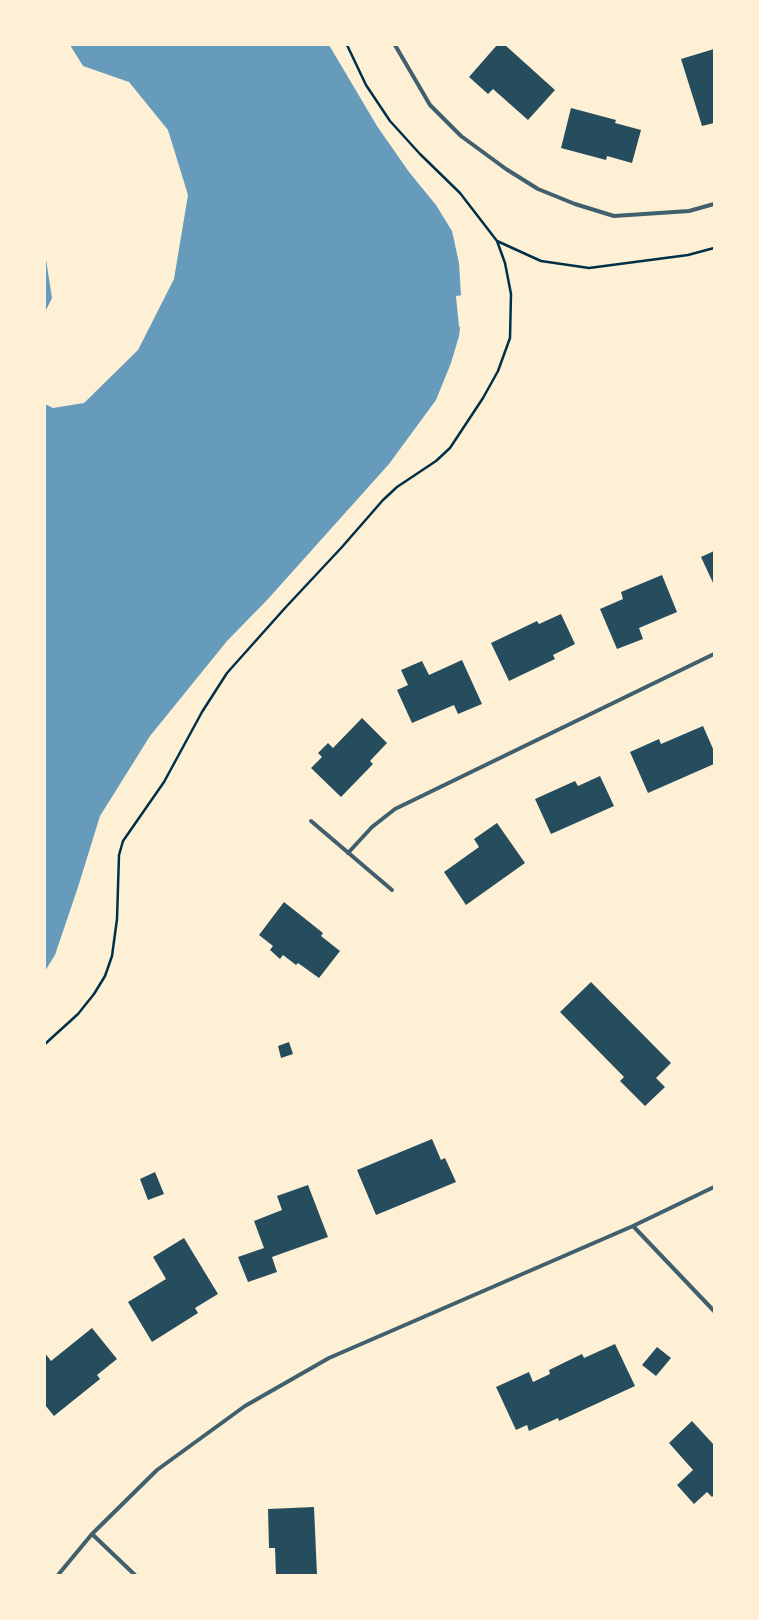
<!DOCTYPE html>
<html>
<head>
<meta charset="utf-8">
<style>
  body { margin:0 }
  #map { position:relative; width:759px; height:1620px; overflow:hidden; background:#fdf0d5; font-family:Roboto,sans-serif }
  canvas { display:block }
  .frame { position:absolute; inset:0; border:46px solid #fdf0d5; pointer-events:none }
</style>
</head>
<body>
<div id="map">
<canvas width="759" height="1620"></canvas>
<div class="frame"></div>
</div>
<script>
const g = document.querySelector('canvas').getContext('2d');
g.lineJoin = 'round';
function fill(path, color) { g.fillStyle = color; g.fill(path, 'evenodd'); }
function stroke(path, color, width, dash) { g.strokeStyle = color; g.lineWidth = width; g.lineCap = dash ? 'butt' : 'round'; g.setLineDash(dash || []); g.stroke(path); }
const water = new Path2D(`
  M70,45H329L377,126L409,172L436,205L452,231L459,263L462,312L459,336L451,363L436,400L389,464L268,599L227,641L150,736L100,816L78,887L55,955L45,971V404L53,408L84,403L138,350L174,279L188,195L168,130L129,82L83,66Z
  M45,253L52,298L45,312Z`);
const pier = new Path2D(`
  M464,295V312L463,326L459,327L456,296Z`);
const building = new Path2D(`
  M497,45H505L555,90L528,120L493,89L488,94L469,77Z
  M714,49V123L702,126L681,59Z
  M571,108L616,120L615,123L641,130L632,163L607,156L606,160L561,148Z
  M714,551V585L701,557Z
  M662,575L677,612L639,628L643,639L617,649L600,609L623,599L621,592Z
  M561,614L575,644L553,655L555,659L509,681L491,643L537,621L539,624Z
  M462,660L482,704L458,714L454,705L412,723L397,690L408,685L401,670L422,661L429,675Z
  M362,718L387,743L370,761L373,764L341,797L311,768L322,757L318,753L328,743L333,748Z
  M703,726L714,751V764L648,793L630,752L659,739L661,744Z
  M600,776L614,806L551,834L535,799L575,781L578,786Z
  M497,823L525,863L466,905L444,872L479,847L474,839Z
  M284,902L323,933L321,936L340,951L319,978L298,963L296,965L283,955L280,959L270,950L273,946L259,935Z
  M591,982L671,1063L656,1078L665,1087L645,1106L620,1081L624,1077L560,1012Z
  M289,1042L293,1054L281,1058L278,1046Z
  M432,1139L441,1160L445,1158L456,1182L376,1215L357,1170Z
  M155,1172L164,1194L148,1200L140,1179Z
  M308,1185L328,1237L272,1257L277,1272L248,1282L238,1257L264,1248L254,1221L282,1210L277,1196Z
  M184,1238L218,1294L195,1308L198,1313L152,1342L128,1302L166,1279L153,1257Z
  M92,1328L117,1359L97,1375L100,1379L54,1416L45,1405V1353L51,1361Z
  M615,1344L635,1386L559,1421L558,1418L529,1431L527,1425L516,1430L496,1387L529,1372L533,1382L550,1374L549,1370L582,1354L584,1358Z
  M657,1347L671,1358L656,1376L642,1365Z
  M692,1421L714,1445V1495L712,1497L707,1492L694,1504L677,1485L693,1470L669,1443Z
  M314,1507L317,1575H276L275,1548H269L268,1509Z`);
const path = new Path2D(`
  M347,45L366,85L390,121L420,154L460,193L497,241L541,261L589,268L688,255L714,248
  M45,1044L78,1014L94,994L105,976L112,956L117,919L119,855L123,841L164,782L202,712L227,673L285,608L342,547L383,500L397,487L436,461L450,448L483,398L498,371L510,338L511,294L505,263L497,241`);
const minor = new Path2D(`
  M395,45L430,105L461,136L506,169L538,189L575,204L614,216L689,211L714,204
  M311,821L392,890
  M348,853L372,827L395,809L714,654
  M633,1226L714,1311
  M92,1534L135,1575
  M58,1575L92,1534L157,1470L245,1406L329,1358L633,1226L714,1187`);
fill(water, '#669bbc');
fill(pier, '#fdf0d5');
fill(building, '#264d5e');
stroke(path, '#003049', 2.5);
stroke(minor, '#3f606c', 4);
</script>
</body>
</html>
